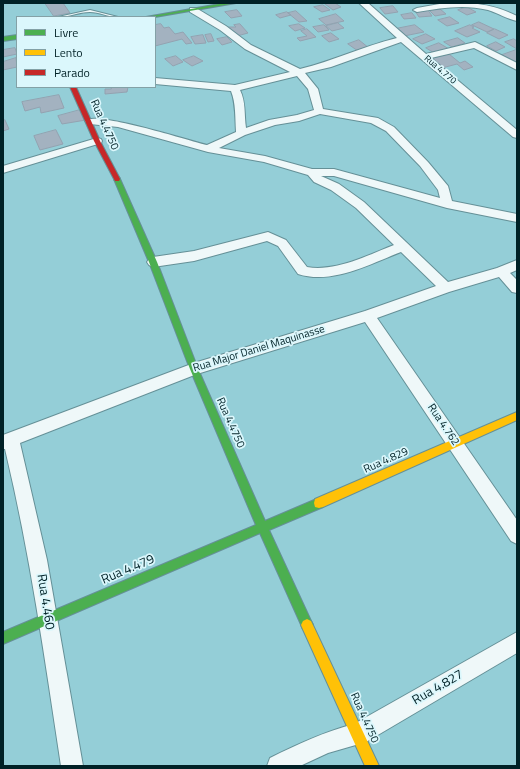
<!DOCTYPE html>
<html>
<head>
<meta charset="utf-8">
<style>
  body { margin:0 }
  #map { position:relative; width:520px; height:769px; overflow:hidden; background:#94ced7; font-family:"Titillium Web",sans-serif }
  canvas { display:block }
  .frame { position:absolute; inset:0; border:4px solid #002126; pointer-events:none }
  .legend { position:absolute; left:16px; top:16px; width:140px; height:72px; box-sizing:border-box; background:#dbf7fc; border:1px solid #83a1a6; margin:0; padding:5px 7px; list-style:none; font-size:12px; color:#002126 }
  .legend li { display:flex; align-items:center; gap:8px; height:20px }
  .legend b { width:20px; border:1px solid #83a1a6 }
</style>
</head>
<body>
<div id="map">
<canvas width="520" height="769"></canvas>
<div class="frame"></div>
<ul class="legend">
<li><b style="height:5px;background:#4caf50"></b>Livre</li>
<li><b style="height:5px;background:#ffc107"></b>Lento</li>
<li><b style="height:5px;background:#c62828"></b>Parado</li>
</ul>
</div>
<script>
const g = document.querySelector('canvas').getContext('2d');
g.lineJoin = 'round';
function fill(path, color) { g.fillStyle = color; g.fill(path, 'evenodd'); }
function stroke(path, color, width, dash) { g.strokeStyle = color; g.lineWidth = width; g.lineCap = dash ? 'butt' : 'round'; g.setLineDash(dash || []); g.stroke(path); }
function write(font, color, halo, rows, align = 'center') {
  g.font = font + ' "Titillium Web",sans-serif'; g.lineWidth = 3.5; g.setLineDash([]); g.textBaseline = 'middle'; g.strokeStyle = halo; g.fillStyle = color; for (const [text, x, y, turn = 0] of rows) {
    g.save(); g.translate(x, y); g.rotate((+turn || 0) * Math.PI / 180); g.textAlign = isNaN(turn) ? turn : align; if (halo) g.strokeText(text, 0, 0); g.fillText(text, 0, 0); g.restore();
  }
}
const building = new Path2D(`
  M45,3H63L70,13L54,16Z
  M335,3L341,7L333,10L325,4Z
  M323,5L330,10L322,12L314,7Z
  M393,6L398,12L385,14L380,8Z
  M467,7L476,12L467,15L458,10Z
  M440,9L446,14L435,16L429,10Z
  M237,10L242,16L231,18L225,12Z
  M428,10L432,16L419,17L415,11Z
  M296,11L307,21L299,22L288,13Z
  M287,12L291,15L280,18L276,15Z
  M412,13L416,18L404,19L401,15Z
  M336,14L344,21L326,25L319,19Z
  M450,17L459,23L447,26L438,20Z
  M479,22L494,29L487,32L472,25Z
  M338,23L344,28L332,31L326,26Z
  M161,24L164,28L169,27L175,34L183,32L192,43L186,44L182,39L155,46V25Z
  M240,24L248,33L237,36L228,27H236L234,25Z
  M299,24L305,28L295,31L289,26Z
  M324,25L329,30L318,32L313,27Z
  M415,25L424,32L404,36L395,29Z
  M470,25L474,27L472,28L480,32L467,37L455,31Z
  M307,29L316,37L300,41L297,38L307,36L301,31Z
  M495,29L508,35L499,39L487,33Z
  M331,33L339,39L329,42L322,36Z
  M211,34L214,41L208,42L205,35Z
  M426,34L435,39L422,44L413,39Z
  M203,35L206,43L195,44L191,37Z
  M227,37L232,42L222,45L217,39Z
  M458,38L465,43L452,47L444,42Z
  M514,39L517,41V49L505,42Z
  M359,40L369,48L358,51L348,44Z
  M496,42L505,47L496,51L487,46Z
  M439,43L449,49L436,54L426,48Z
  M15,48L17,54L3,57V50Z
  M516,50L517,51V63H515L502,55Z
  M449,54L460,63L465,61L473,67L464,70L457,64L442,68L431,59Z
  M176,56L183,62L173,66L165,59Z
  M194,56L203,61L192,66L183,60Z
  M16,58L17,67L3,70V62Z
  M111,87H128L127,92L105,94V89H111Z
  M59,95L64,108L41,113L40,107L25,111L22,102Z
  M80,110L86,120L62,124L58,116Z
  M5,120L9,129L3,131V121Z
  M56,130L63,144L40,150L34,136Z`);
const lane = new Path2D(`
  M90,10L118,17C108,17 99,12 90,12C79,12 69,17 58,17Z`);
const street = new Path2D(`
  M359,3H368L426,54L475,42L517,63V70L474,48L431,58L517,130V138L513,137L401,42L331,67L305,73L318,89L323,109L378,118L394,127L428,162L448,186L452,201L517,214V222L447,208L334,176H321L339,184L364,202L448,282L497,268L517,260V270L510,273L517,280V293L512,292L499,277L449,292L377,318L517,520V544L511,541L365,322L197,374L20,443L47,560L83,766H61C45,660 30,553 5,449H3V435L194,363L365,311L436,286L401,252C370,264 332,285 298,274L278,246L267,241L194,261L153,267L149,265L147,262L149,259L153,257L194,251L268,232L286,240L307,267C336,272 368,255 394,245L356,208L331,190L314,182L308,175L264,162L208,152L118,127L90,124L85,121C94,110 190,141 207,145L236,132C235,118 236,103 231,91L155,84V78L235,85L290,72L245,49L220,30L190,12V8H196L226,26L251,45L300,69C333,61 364,46 397,38ZM297,76L308,89L314,110L297,115L269,120L246,128C244,114 246,102 240,90ZM320,114L371,123L386,131L420,166L438,190L440,198L334,169H312L265,156L219,148L245,135L275,125L299,121Z
  M445,3C474,3 491,3 517,16V21C507,19 498,13 488,10C464,4 441,8 417,12L413,10L417,8Z
  M97,138L101,139L102,141L101,143L3,173V166Z
  M517,632V653L366,742L328,753L300,766H267L270,758C298,744 324,732 354,724Z`);
const fast = new Path2D(`
  M225,3H236L155,17H146Z
  M17,35V39L3,41V37Z
  M115,177H119L120,179L157,262L198,369L265,521L319,498L323,499L324,503L323,507L269,530L311,621L313,625L311,629L307,631L303,629L260,533L3,644V632L256,525L190,369L149,262L114,179Z`);
const slow = new Path2D(`
  M517,412V420L323,507L319,508L315,507L314,503L315,499Z
  M307,619L311,621L379,766H365L301,625L303,621Z`);
const jam = new Path2D(`
  M70,87H76L100,141L120,179L119,181H115L114,179L94,141Z`);
const farStreetnames = [
  ["Rua 4.770",440,70,40]
];
const streetNames = [
  ["Rua 4.4750",104,125,66],
  ["Rua Major Daniel Maquinasse",259,349,-17],
  ["Rua 4.4750",230,423,66],
  ["Rua 4.762",443,425,56],
  ["Rua 4.829",386,461,-24],
  ["Rua 4.4750",364,718,66]
];
const nearStreetnames = [
  ["Rua 4.479",128,570,-23],
  ["Rua 4.460",45,602,81],
  ["Rua 4.827",438,688,-30]
];
fill(building, '#a3b2c0');
stroke(building, '#93a2b0', 1);
stroke(lane, '#659097', 2);
stroke(street, '#659097', 2);
stroke(fast, '#659097', 2);
stroke(slow, '#659097', 2);
stroke(jam, '#659097', 2);
fill(lane, '#eff8f9');
fill(street, '#eff8f9');
fill(fast, '#4caf50');
fill(slow, '#ffc107');
fill(jam, '#c62828');
write('9px', '#002126', '#dbf7fc', farStreetnames);
write('11px', '#002126', '#dbf7fc', streetNames);
write('13px', '#002126', '#dbf7fc', nearStreetnames);
</script>
</body>
</html>
